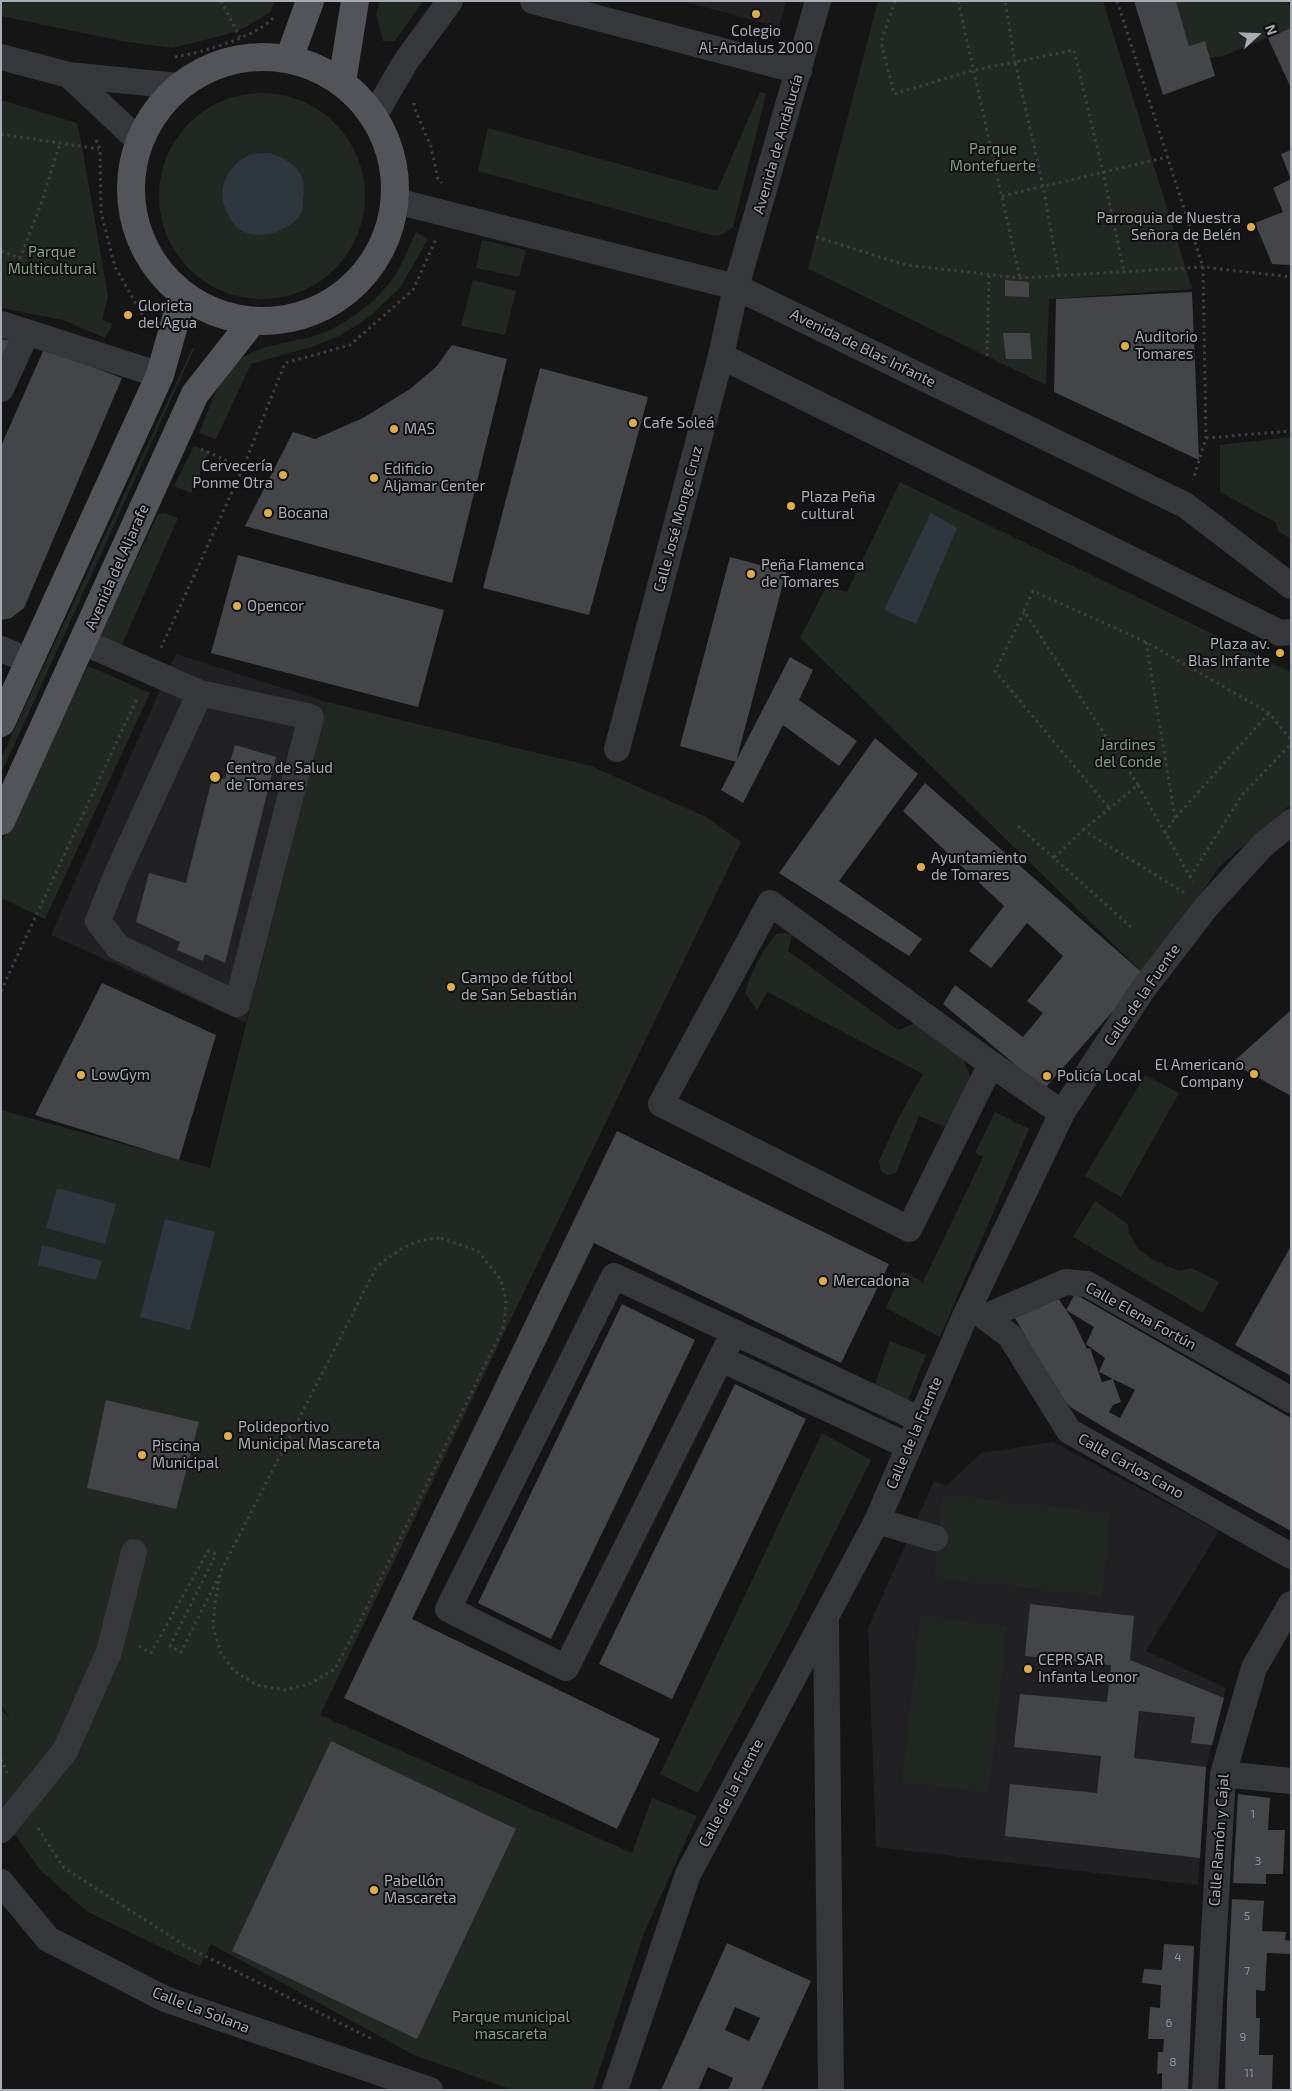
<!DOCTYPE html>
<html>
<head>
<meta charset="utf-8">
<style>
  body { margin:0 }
  #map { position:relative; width:1292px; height:2091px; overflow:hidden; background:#151516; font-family:"Exo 2",sans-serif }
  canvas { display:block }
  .frame { position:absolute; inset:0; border:2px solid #a8acb5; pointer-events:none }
  .north { position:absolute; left:1232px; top:10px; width:50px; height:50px; -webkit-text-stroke:4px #101011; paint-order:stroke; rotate:70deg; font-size:14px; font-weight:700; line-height:20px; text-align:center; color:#a8acb5 }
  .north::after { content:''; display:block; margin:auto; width:18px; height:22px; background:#a8acb5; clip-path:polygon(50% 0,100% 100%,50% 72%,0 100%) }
</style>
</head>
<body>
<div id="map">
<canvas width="1292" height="2091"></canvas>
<div class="frame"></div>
<div class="north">N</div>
</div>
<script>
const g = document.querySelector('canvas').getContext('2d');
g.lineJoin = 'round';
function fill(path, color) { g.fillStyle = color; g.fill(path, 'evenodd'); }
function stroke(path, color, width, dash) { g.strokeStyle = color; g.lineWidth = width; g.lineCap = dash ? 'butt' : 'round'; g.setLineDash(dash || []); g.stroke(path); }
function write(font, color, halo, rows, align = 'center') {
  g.font = font + ' "Exo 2",sans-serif'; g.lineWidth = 4; g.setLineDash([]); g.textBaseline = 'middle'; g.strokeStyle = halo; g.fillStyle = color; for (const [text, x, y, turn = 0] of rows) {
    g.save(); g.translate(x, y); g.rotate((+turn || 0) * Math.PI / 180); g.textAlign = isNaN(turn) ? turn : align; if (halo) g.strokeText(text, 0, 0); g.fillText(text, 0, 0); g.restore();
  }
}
const built = new Path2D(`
  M682,1H786L779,27Z
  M176,654L327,702L246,1023L51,935Z
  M1053,1442L1219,1531L1146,1651L1226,1688L1206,1767L1198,1885L876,1847L868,1628L934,1481L946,1486L981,1453Z`);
const green = new Path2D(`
  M1,1H275L270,12L246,27L228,34L173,48L121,41L1,16Z
  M380,1H423L395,41H383L376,14Z
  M878,1H1103L1192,289L1049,299L1046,385L808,269Z
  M1176,1H1287L1291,9V28L1223,56L1210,58L1205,41L1189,46Z
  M760,92L766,94L733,227L723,234L714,236L478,171L488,128L717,191Z
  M159 196a103 103 0 1 1 206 0a103 103 0 1 1-206 0Z
  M1,100L77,123L82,146L108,297L102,320L113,324L105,338L63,320L1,308Z
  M416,232L428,239L400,288L370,316L340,336L311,347L251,364L216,439L199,433C210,409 218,377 239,360C259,345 288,343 311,337C341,329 377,302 394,277C403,263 409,247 416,232Z
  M482,240L526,250L519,277L476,268Z
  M473,280L516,291L505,335L461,326Z
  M195,347L1,774V758L192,349Z
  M1291,437V539L1279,532L1275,522L1220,492V445Z
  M194,446L209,452L191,493L174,486Z
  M900,482L1291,672V804L1220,866L1145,975L800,638L826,587L847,592Z
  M165,513L178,518L120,649L100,636L158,514Z
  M88,666L150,693L45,919L1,898V843Z
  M327,702L591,766L706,817L741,842L320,1715L632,1853L652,1798L697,1816L644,1933L593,2090H513L414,2055L211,1944L200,1966L88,1912L41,1871L7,1824L1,1813V1709L11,1720L1,1705V1110L210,1168Z
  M785,933L792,935L788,951L898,1030L918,1022L964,1060L970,1077L957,1132L919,1116L896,1173L887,1175L881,1171L879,1161L898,1119L923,1074L767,992L757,1010L745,993C751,971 762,952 776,934Z
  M1145,1075L1179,1093L1121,1197L1085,1176Z
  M995,1112L1029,1129L940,1337L886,1308L902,1271L923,1282L983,1157L975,1153Z
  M1095,1201L1128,1224L1129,1233L1138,1249L1152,1259L1179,1271L1191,1268L1219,1282L1203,1313L1073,1237Z
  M890,1341L926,1355L906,1405L873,1390Z
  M822,1433L871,1460L785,1632L698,1793L660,1774Z
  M943,1495L1111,1513L1102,1596L934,1578Z
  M920,1616L1007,1626L989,1792L902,1783Z`);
const water = new Path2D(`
  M270,153C294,162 308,172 303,200C303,204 303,211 300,215C288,232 257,242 239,229C234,226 228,215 226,210C216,189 228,165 248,156C254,153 263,153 270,153Z
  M931,513L957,528L916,624L884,610Z
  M57,1188L116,1204L105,1244L46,1228Z
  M165,1219L215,1232L190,1330L140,1317Z
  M42,1245L102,1261L96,1280L38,1265Z`);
const building = new Path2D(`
  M1134,1H1176L1189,46L1205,41L1215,76L1163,95Z
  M1291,28V88L1268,38Z
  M1291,150V179L1281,154Z
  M1291,179V265L1272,264L1255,223L1283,212L1273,188Z
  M1005,280L1029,282V297L1005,296Z
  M1192,292L1199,460L1054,392L1056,299Z
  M1003,333H1030L1032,359H1006Z
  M1,339L12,341L1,363Z
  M452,345L507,359L452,583L245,526L293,432L315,439L363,418L410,389L436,367Z
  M44,349L122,378L24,608L11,618L1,620V446Z
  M540,368L648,397L589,615L483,588Z
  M238,555L444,610L418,707L211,653Z
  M730,557L786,572L736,762L680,746Z
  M790,657L813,670L799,700L857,741L839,766L783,725L743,803L721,790Z
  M875,738L918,774L839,881L922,939L909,956L779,873Z
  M235,745L276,757L225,963L205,954L203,961L177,950L180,942L136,922L149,873L186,883L213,775L225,779Z
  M925,783L1145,975L1046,1087L1024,1072L943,1004L955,985L1023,1037L1043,1013L1027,1001L1063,956L1027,923L991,968L969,951L1004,906L903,811Z
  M102,983L216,1035L179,1160L35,1115Z
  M1291,1010V1096L1232,1063Z
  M617,1131L889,1264L841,1363L594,1243L412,1619L660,1739L617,1829L344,1698Z
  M1291,1246V1376L1235,1345Z
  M1075,1294L1291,1418V1531L1112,1432L1072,1408L1060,1397L1015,1318L1058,1298L1066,1310ZM1066,1310L1094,1327L1086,1344L1105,1358L1099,1372L1113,1379L1102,1382L1090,1348L1087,1349L1074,1322ZM1113,1379L1135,1390L1120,1418L1109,1412L1113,1405L1121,1402Z
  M622,1304L695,1340L551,1639L478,1603Z
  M735,1384L806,1419L672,1699L599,1664Z
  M106,1400L199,1422L176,1509L87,1488Z
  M1030,1604L1134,1616L1130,1660L1224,1698L1212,1745L1191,1743L1195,1717L1139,1711L1134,1758L1206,1767L1200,1858L1005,1836L1010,1784L1097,1793L1101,1756L1014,1747L1020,1694L1107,1702L1111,1665L1025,1656Z
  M331,1741L516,1829L417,2039L232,1951Z
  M1238,1794L1270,1798L1268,1830H1285L1283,1874H1266V1884L1233,1883Z
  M1232,1899L1264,1901L1262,1931L1286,1932L1285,1940L1291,1941V1954L1267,1953L1265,1991L1256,1990V2018H1260L1259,2055H1273L1272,2090H1225L1227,2003Z
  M727,1943L811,1981L761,2090H728L733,2078L708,2067L698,2090H661ZM735,2007L760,2018L749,2041L725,2030Z
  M1164,1944L1194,1946L1188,2090H1162V2073L1157,2074L1158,2052H1163L1164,2039H1148L1150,2007L1160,2008L1161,1985L1142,1983L1144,1969L1162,1970Z`);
const path = new Path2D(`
  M221,1L240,37
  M895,1L881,42L894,94L974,70L1015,62L1005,1
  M958,1L1020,278
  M1117,1L1203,267L1206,438L1193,480
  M175,57C203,52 254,38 273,18
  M414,103V107L431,147L438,179L442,183
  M1,134L99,149
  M96,140L100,149L101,212L115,267L146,321
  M1002,196L1168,157
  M816,237L906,265L1020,278L1203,267L1291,277
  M1,251L20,258L41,204L60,143
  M1059,276L1043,186L1015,62L1074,50L1103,172L1124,272
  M987,356L989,275
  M1206,438L1291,431
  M201,449L243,468
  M1024,612L995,671L1110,809
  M1146,642L1175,818
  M161,648L243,468L285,363L350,345L413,290L436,239
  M1138,785L1024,611L1033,591L1146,642L1269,713L1291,740
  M1018,826L1054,858
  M1083,830L1138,785L1193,882
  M1165,833L1175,818L1269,713
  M1190,877L1242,795L1291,744
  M1131,927L1054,858L1083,830L1185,893
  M1,991L138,696
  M1121,1073L1128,1078
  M441,1238L478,1251L501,1280L506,1301L504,1326L355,1631L335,1669L309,1684L285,1690L257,1685L234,1671L220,1651L213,1626L215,1603L221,1571L377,1266C399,1250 412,1239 441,1238Z
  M139,1646L151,1653L208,1551L216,1554L170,1646L181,1652L219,1576
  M1,1759L9,1777
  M38,1828L64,1868L189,1948L370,2038L371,2040`);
const minor = new Path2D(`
  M533,1L799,71
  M1,57L69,75L178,86
  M69,75L138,140
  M374,116L406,61L450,1
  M396,201L736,287L1185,505L1291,586
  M1,324L160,375
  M721,356L1280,633L1291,632
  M1,389L27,332
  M83,642L200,693L116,876L98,921L118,947L237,1004L311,717L200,693
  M1,649L30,661
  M617,749L721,356L736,287L818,1
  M991,1064L909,1229L661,1104L770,903L991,1064L1062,1113
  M985,1317L1010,1336L1069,1431L1291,1556
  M985,1317L1066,1282L1087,1284L1291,1400
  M734,1332L566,1668L448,1609L614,1276L919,1419
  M721,1359L908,1446
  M877,1521L935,1538
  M826,1618L831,2090
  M1223,1774L1291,1781
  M1,1830L65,1751L109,1652L134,1552
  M1,1882L48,1939L165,1999L430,2090
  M615,2090L688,1874L877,1521L966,1314L1062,1113L1143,989L1207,906L1262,846L1291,822
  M1205,2090L1223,1774L1254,1668L1291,1604`);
const major = new Path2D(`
  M131 189a132 132 0 1 1 264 0a132 132 0 1 1-264 0Z
  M289,59L310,1
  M342,82L355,1
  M1,723L160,375L182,297
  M1,821L195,394L251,323`);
const markers = [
  [756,14,5,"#dead45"],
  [1251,227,5,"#dead45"],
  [128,315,5,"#dead45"],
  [1125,346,5,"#dead45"],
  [633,423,5,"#dead45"],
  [394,429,5,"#dead45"],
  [283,475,5,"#dead45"],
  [374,478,5,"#dead45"],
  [791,506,5,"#dead45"],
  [268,513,5,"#dead45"],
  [751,574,5,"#dead45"],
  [237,606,5,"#dead45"],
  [1280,653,5,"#dead45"],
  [215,777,6,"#dead45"],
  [921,867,5,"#dead45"],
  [451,987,5,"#dead45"],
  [1254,1074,5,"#dead45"],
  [81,1075,5,"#dead45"],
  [1047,1076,5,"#dead45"],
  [823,1281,5,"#dead45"],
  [228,1436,5,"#dead45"],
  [142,1455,5,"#dead45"],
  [1028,1669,5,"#dead45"],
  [374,1890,5,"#dead45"]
];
const numberNames = [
  ["1",1253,1814],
  ["3",1258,1861],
  ["5",1247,1916],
  ["4",1178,1957],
  ["7",1247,1971],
  ["6",1169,2023],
  ["9",1243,2037],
  ["8",1173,2062],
  ["11",1249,2073]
];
const poiNames = [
  ["Colegio",756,31,"center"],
  ["Al-Andalus 2000",756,48,"center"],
  ["Parroquia de Nuestra",1241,218,"right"],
  ["Señora de Belén",1241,235,"right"],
  ["Glorieta",138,306],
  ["del Agua",138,323],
  ["Auditorio",1135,337],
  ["Tomares",1135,354],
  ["Cafe Soleá",643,423],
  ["MAS",404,429],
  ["Cervecería",273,466,"right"],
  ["Ponme Otra",273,483,"right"],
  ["Edificio",384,469],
  ["Aljamar Center",384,486],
  ["Plaza Peña",801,497],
  ["cultural",801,514],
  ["Bocana",278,513],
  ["Peña Flamenca",761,565],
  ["de Tomares",761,582],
  ["Opencor",247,606],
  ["Plaza av.",1270,644,"right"],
  ["Blas Infante",1270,661,"right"],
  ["Centro de Salud",226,768],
  ["de Tomares",226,785],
  ["Ayuntamiento",931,858],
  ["de Tomares",931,875],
  ["Campo de fútbol",461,978],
  ["de San Sebastián",461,995],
  ["El Americano",1244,1065,"right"],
  ["Company",1244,1082,"right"],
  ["LowGym",91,1075],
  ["Policía Local",1057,1076],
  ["Mercadona",833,1281],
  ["Polideportivo",238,1427],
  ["Municipal Mascareta",238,1444],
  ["Piscina",152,1446],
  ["Municipal",152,1463],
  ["CEPR SAR",1038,1660],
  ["Infanta Leonor",1038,1677],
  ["Pabellón",384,1881],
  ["Mascareta",384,1898]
];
const streetNames = [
  ["Avenida de Andalucía",778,144,-74],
  ["Avenida de Blas Infante",863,348,26],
  ["Calle José Monge Cruz",678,519,-75],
  ["Avenida del Aljarafe",117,567,-66],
  ["Calle de la Fuente",1142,995,-55],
  ["Calle Elena Fortún",1141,1316,29],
  ["Calle de la Fuente",914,1433,-67],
  ["Calle Carlos Cano",1131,1466,29],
  ["Calle de la Fuente",731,1793,-62],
  ["Calle Ramón y Cajal",1219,1840,-86],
  ["Calle La Solana",201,2010,21]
];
const parkNames = [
  ["Parque",993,149],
  ["Montefuerte",993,166],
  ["Parque",52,252],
  ["Multicultural",52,269],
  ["Jardines",1128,745],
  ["del Conde",1128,762],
  ["Parque municipal",511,2017],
  ["mascareta",511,2034]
];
fill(built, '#212123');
fill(green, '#212822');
fill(water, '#2f373e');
fill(building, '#444549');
stroke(path, '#3c3e42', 3, [2.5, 4]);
stroke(minor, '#36373b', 26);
stroke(major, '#53545a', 28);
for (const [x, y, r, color] of markers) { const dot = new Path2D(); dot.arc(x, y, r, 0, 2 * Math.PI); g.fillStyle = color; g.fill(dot); stroke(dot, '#101011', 2); }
write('12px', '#8f929a', null, numberNames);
write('15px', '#a8acb5', '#101011', poiNames, 'left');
write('15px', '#a8acb5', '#101011', streetNames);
write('15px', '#819e83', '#101011', parkNames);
</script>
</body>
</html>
